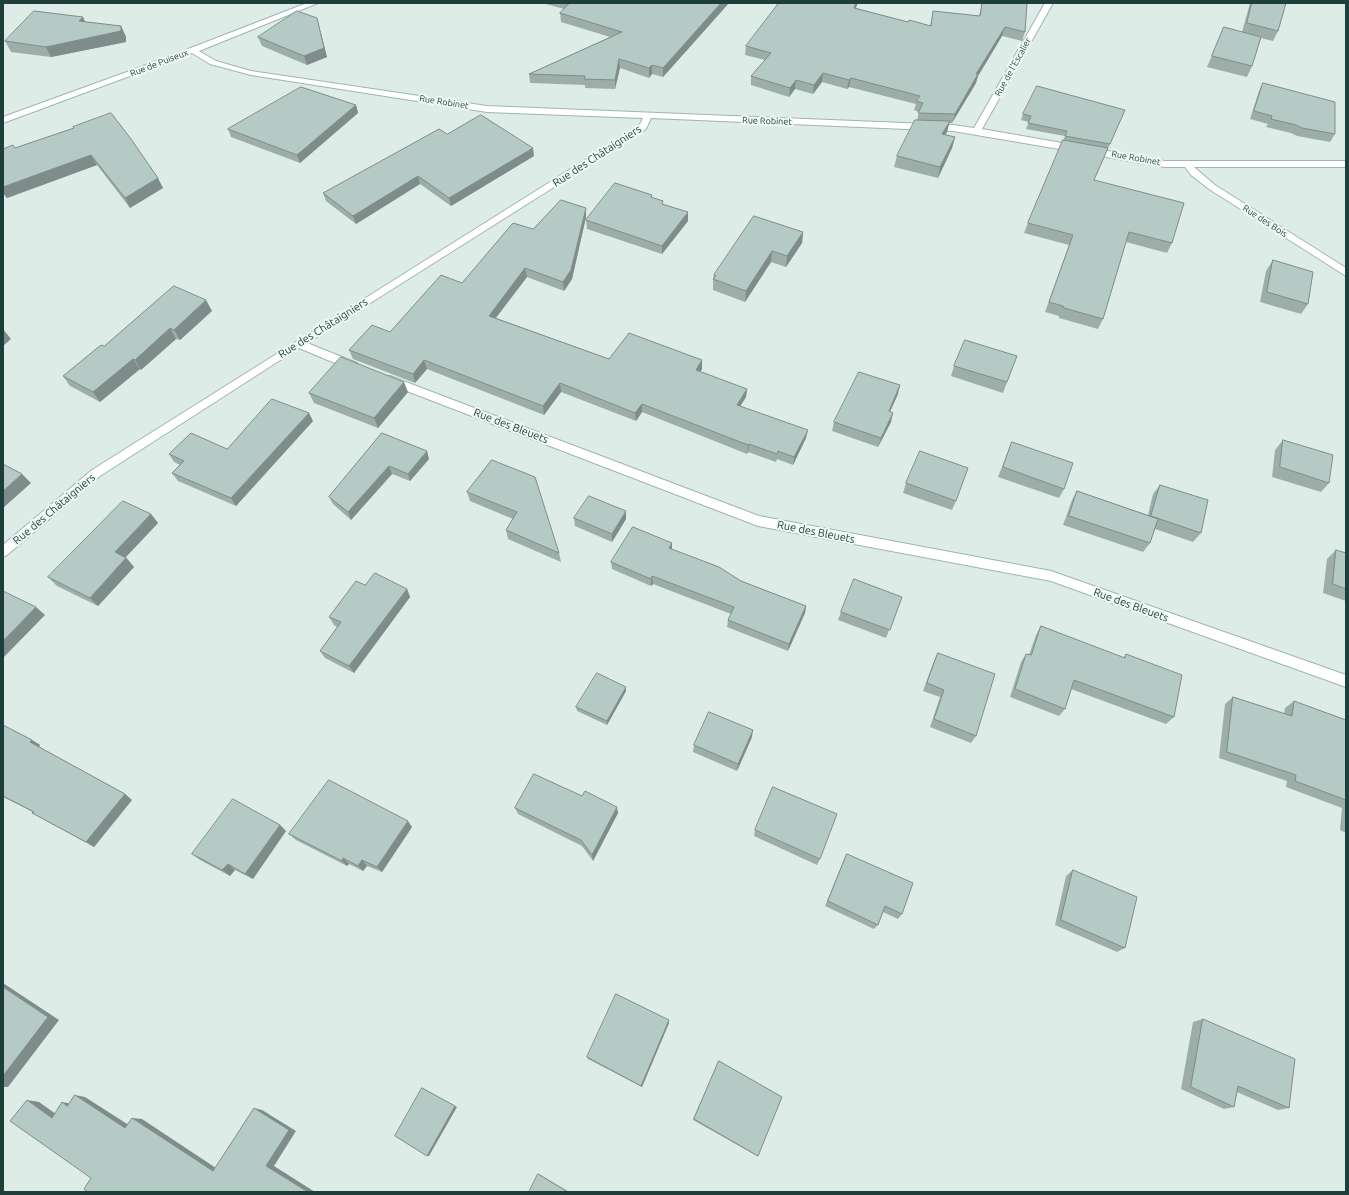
<!DOCTYPE html>
<html>
<head>
<meta charset="utf-8">
<style>
  body { margin:0 }
  #map { position:relative; width:1349px; height:1195px; overflow:hidden; background:#deece8; font-family:Ubuntu,sans-serif }
  canvas { display:block }
  .frame { position:absolute; inset:0; border:4px solid #1e3e3a; pointer-events:none }
</style>
</head>
<body>
<div id="map">
<canvas width="1349" height="1195"></canvas>
<div class="frame"></div>
</div>
<script>
const g = document.querySelector('canvas').getContext('2d');
g.lineJoin = 'round';
function stroke(path, color, width, dash) { g.strokeStyle = color; g.lineWidth = width; g.lineCap = dash ? 'butt' : 'round'; g.setLineDash(dash || []); g.stroke(path); }
function fill(path, color) { g.fillStyle = color; g.fill(path, 'evenodd'); }
function write(font, color, halo, rows, align = 'center') {
  g.font = font + ' Ubuntu,sans-serif'; g.lineWidth = 4; g.setLineDash([]); g.textBaseline = 'middle'; g.strokeStyle = halo; g.fillStyle = color; for (const [text, x, y, turn = 0] of rows) {
    g.save(); g.translate(x, y); g.rotate((+turn || 0) * Math.PI / 180); g.textAlign = isNaN(turn) ? turn : align; if (halo) g.strokeText(text, 0, 0); g.fillText(text, 0, 0); g.restore();
  }
}
const minor = new Path2D(`
  M307,3H318L199,51L216,61L251,71L487,106L953,125L974,128L1045,3H1053L982,129L1165,161H1346V167H1194L1215,185L1346,268V276L1209,189L1191,175L1185,167H1165L953,131L651,118L646,129L307,343L357,363L358,366L357,369H349L299,348L100,476L7,555L3,557V545L92,470L639,126L643,118L487,112L251,75L210,64L192,53L3,123V117L157,61Z
  M390,376L759,516L1051,571L1346,675V687L1051,581L758,526L386,383L385,380L386,377Z`);
const wall = new Path2D(`
  M542,3H729L663,77L652,74L649,78L620,68L615,89L585,88V85L530,83L529,74L610,37L561,22L560,13L564,9Z
  M982,3H1027L1025,32L1022,41L1002,36L978,76L976,83L952,123H949L947,132L945,135L955,137L952,148L938,178L894,167L897,156L917,120L919,112L914,110L916,104L849,87L847,89L822,82L813,94L795,89L789,97L751,85V76L765,60L745,55L746,46L856,8L908,22L930,26L933,11L979,16Z
  M1250,3H1286L1278,31L1273,41L1261,38L1252,66L1247,77L1207,67L1224,27L1242,32Z
  M83,17L85,22L121,26L126,37V42L51,57L11,52L5,41Z
  M319,27L327,57L307,65L262,46L258,37Z
  M1263,83L1335,134L1330,142L1297,136L1291,133L1266,127L1268,124L1250,119L1259,91Z
  M356,105L358,113L300,163L231,137L228,129Z
  M1125,110L1094,180L1172,243L1167,253L1126,242L1103,319L1098,329L1059,318V316L1045,312L1069,245L1024,233L1028,223L1065,136L1026,129L1029,122L1021,120L1023,114Z
  M74,128L163,188L130,208L97,165L7,198L3,193V149L15,148Z
  M447,134L534,156L451,206L420,184L356,224L326,201L323,193Z
  M652,195V198L663,201V204L688,221L662,254L587,229L586,220Z
  M586,217L572,279L564,291L527,277L496,318L609,359L702,360V369L700,372L747,389L746,397L740,406L806,438L793,465L777,459L776,462L748,452L747,454L642,412L636,421L561,392L544,415L427,369L415,383L353,359L349,350L390,332L462,283L533,229Z
  M803,232L802,243L786,267L771,262L745,302L713,290V279L714,275Z
  M1273,260L1308,304L1301,314L1260,302L1266,271Z
  M212,311L180,340L176,339L141,370L140,369L100,402L70,386L63,376L104,346Z
  M1017,356L1003,393L951,376L954,366Z
  M408,392L378,428L314,403L309,393Z
  M898,394L890,412L891,422L878,447L832,431L834,422Z
  M313,421L236,506L178,481L172,473L180,465L174,462L169,454L227,449Z
  M382,433L429,459L410,481L392,474L351,520L333,504L329,497Z
  M1283,440L1329,483L1321,492L1272,477L1275,450Z
  M1012,442L1064,489L1059,498L998,477Z
  M492,460L559,553L561,562L508,539L506,530L513,519L470,501L467,492Z
  M906,483L956,501L952,510L903,493Z
  M1160,485L1201,533L1193,542L1155,529L1150,543L1143,552L1063,525L1072,500L1077,491L1148,515L1153,494Z
  M626,511V519L612,542L575,526L574,518Z
  M151,514L158,523L126,557L134,567L98,606L57,586L48,577Z
  M672,543V550L741,581L806,606L805,613L788,651L727,627L728,620L731,614L653,584L651,586L612,569L611,562Z
  M1336,550L1346,553V601L1323,593L1327,559Z
  M365,585L407,589L410,597L354,673L325,658L320,651L337,627L334,625L329,617Z
  M902,597L886,638L838,620L841,612Z
  M1041,626L1123,658L1126,654L1174,717L1166,724L1071,689L1065,709L1059,716L1010,697L1021,662L1026,654L1029,655L1036,635Z
  M938,653L976,736L971,743L930,727L940,697L923,691L934,661Z
  M626,691L607,725L577,711L576,707Z
  M1233,697L1284,714L1285,708L1294,701L1346,720V833L1340,830L1342,808L1286,787L1287,781L1219,758L1225,704Z
  M3,725L32,740L40,745L39,747L125,794L132,800L94,847L41,818L32,813L33,812L3,797Z
  M752,737L737,771L693,752L694,745Z
  M515,808L618,813L593,861L582,846L518,814Z
  M280,825L286,831L253,879L235,870L230,876L200,860L192,854Z
  M412,827L382,872L367,866L363,871L349,864L347,866L296,840L289,834Z
  M755,830L820,859L817,865L754,836Z
  M847,854L902,914L898,919L883,912L878,925L874,929L825,906L844,860Z
  M1073,870L1125,948L1117,952L1055,925L1066,876Z
  M1203,1019L1289,1108L1278,1110L1237,1092L1234,1107L1224,1109L1181,1089L1193,1022Z
  M669,1023L642,1087L588,1059L587,1057Z
  M719,1061L758,1156H757L693,1120Z`);
const shadedWall = new Path2D(`
  M721,3H729L663,77V68Z
  M856,3H858L852,17L854,8Z
  M83,17L88,28L79,21Z
  M317,18L327,57L307,65L304,56Z
  M121,26L126,37V42L51,57L46,47Z
  M1005,27L1002,36L978,76L976,83L952,123L955,114L976,74Z
  M619,59L620,68L615,89V80Z
  M652,65V74L649,78V68Z
  M823,73L822,82L813,94L814,85Z
  M851,78L849,87L847,89L849,80Z
  M796,80L795,89L789,97L790,88Z
  M356,105L358,113L300,163L297,155Z
  M950,121L947,132L939,145L942,134Z
  M955,137L952,148L938,178L940,167Z
  M533,148L534,156L451,206L449,198Z
  M91,155L97,165L7,198L3,193V187Z
  M418,176L420,184L356,224L353,216Z
  M158,178L163,188L130,208L125,198Z
  M586,208V217L572,279L564,291L563,282Z
  M688,212V221L662,254V246Z
  M803,232L802,243L786,267L787,256Z
  M772,251L771,262L745,302L746,291Z
  M525,268L527,277L491,324L489,316Z
  M206,300L212,311L180,340L174,330Z
  M170,328L176,339L141,370L135,360Z
  M3,329L11,339L3,346Z
  M133,359L140,369L100,402L93,392Z
  M424,360L427,369L415,383L413,374Z
  M702,360V369L696,379V370Z
  M404,382L408,392L378,428L374,418Z
  M560,383L561,392L544,415L543,406Z
  M900,385L898,394L886,420L889,411Z
  M747,389L746,397L736,413L737,405Z
  M642,404V412L636,421L635,413Z
  M309,413L313,421L236,506L231,498Z
  M893,413L891,422L878,447L881,438Z
  M808,430L806,438L793,465L794,457Z
  M749,444L748,452L747,454L748,445Z
  M427,451L429,459L410,481L408,474Z
  M389,466L392,474L351,520L348,512Z
  M22,474L31,483L3,508V491Z
  M626,511V519L612,542V534Z
  M151,514L158,523L122,561L115,552Z
  M672,543V551L669,548Z
  M126,558L134,567L98,606L90,598Z
  M652,576L653,584L651,586V579Z
  M407,589L410,597L354,673L349,666Z
  M806,606L805,613L788,651L789,644Z
  M36,607L45,615L3,658V641Z
  M626,687V691L607,725V721Z
  M753,730L752,737L737,771L738,764Z
  M32,740L40,745L38,748L30,742Z
  M125,794L132,800L94,847L86,842Z
  M617,807L618,813L593,861L592,855Z
  M408,821L412,827L382,872L377,867Z
  M280,825L286,831L253,879L245,874Z
  M343,858L349,864L347,866L342,861Z
  M362,860L367,866L363,871L358,866Z
  M228,864L235,870L230,876L222,870Z
  M3,983L59,1020L8,1087H3Z
  M669,1020V1023L642,1087L641,1086Z
  M422,1088L457,1107L429,1156H427Z
  M75,1095L85,1097L135,1129L125,1128Z
  M27,1100L39,1102L63,1119L52,1118Z
  M62,1102L73,1104L67,1106Z
  M254,1108L262,1110L296,1131L274,1166L315,1192H308L266,1166Z
  M132,1118L142,1119L222,1172L213,1171Z
  M538,1174H539L569,1192H568Z`);
const building = new Path2D(`
  M570,3H721L663,68L652,65L649,68L619,59L615,80L584,79L585,76L529,74L622,32L560,13Z
  M779,3H856L854,8L908,22L909,20L931,26L933,11L980,16L982,3H1027L1025,32L1005,27L976,74H978L955,114L918,113L923,103L916,101L920,96L851,78L849,80L823,73L814,85L796,80L790,88L751,76L771,53L746,46Z
  M1252,3H1286L1278,31L1247,23Z
  M34,11L83,17L79,21L121,26V31L46,47L5,41Z
  M297,11L317,18L324,48L304,56L258,37Z
  M1224,27L1261,37L1252,66L1212,56Z
  M1263,83L1335,102V134L1302,128L1296,125L1271,119L1272,116L1254,111Z
  M1037,86L1125,110L1110,144L1065,136L1067,131L1028,123L1031,116L1023,114Z
  M301,87L356,105L297,155L228,129Z
  M111,113L131,139L158,178L125,198L91,155L3,187V149L13,145L15,148L74,128L73,127Z
  M481,115L533,148L449,198L418,176L353,216L323,193L439,129L447,134Z
  M915,120L950,121L942,134L955,137L940,167L897,156Z
  M1063,140L1108,148L1094,180L1184,203L1172,243L1129,232L1103,319L1064,308L1063,306L1049,302L1073,235L1028,223Z
  M615,183L652,195L651,197L663,201L662,204L688,212L662,246L586,220Z
  M561,200L586,208L571,270L563,282L525,268L489,316L609,359L629,333L702,360L696,370L747,389L737,405L808,430L794,457L778,451L777,454L749,444L748,445L642,404L635,413L560,383L543,406L424,360L413,374L349,350L372,325L390,332L441,275L462,283L513,223L533,229Z
  M754,216L803,232L787,256L772,251L746,291L713,279L716,276L714,275Z
  M1273,260L1313,272L1308,304L1267,292Z
  M174,286L206,300L174,330L170,328L135,360L133,359L93,392L63,376L101,345L104,346Z
  M965,340L1017,356L1007,382L954,366Z
  M341,357L404,382L374,418L309,393Z
  M859,372L900,385L889,411L893,413L881,438L834,422Z
  M272,399L309,413L231,498L172,473L184,461L169,454L191,433L227,449Z
  M382,433L427,451L408,474L389,466L348,512L329,497Z
  M1283,440L1333,455L1329,483L1280,467Z
  M1012,442L1073,463L1064,489L1003,467Z
  M920,451L968,468L956,501L906,483Z
  M492,460L535,477L559,553L506,530L517,512L467,492Z
  M3,464L22,474L3,491Z
  M1160,485L1208,500L1201,533L1151,516Z
  M1077,491L1158,519L1150,543L1069,516Z
  M589,496L626,511L612,534L574,518Z
  M123,501L151,514L115,552L126,558L90,598L48,577Z
  M633,527L672,543L669,548L719,567L741,581L806,606L789,644L728,620L734,607L652,576L651,579L611,562Z
  M1336,550L1346,553V589L1333,584Z
  M375,573L407,589L349,666L320,651L341,622L329,617L356,581L365,585Z
  M854,579L902,597L890,630L841,612Z
  M3,591L36,607L3,641Z
  M1041,626L1125,658L1126,654L1182,675L1174,717L1074,680L1065,709L1015,689L1026,654L1031,655Z
  M938,653L995,674L976,736L934,719L944,690L927,683Z
  M597,673L626,687L607,721L576,707Z
  M1233,697L1292,716L1294,701L1346,720V800L1295,781L1296,775L1227,752Z
  M709,712L753,730L738,764L694,745Z
  M3,725L32,740L30,742L125,794L86,842L32,813L34,812L3,796Z
  M534,774L582,796L585,791L617,807L592,855L581,840L515,808Z
  M329,780L408,821L377,867L362,860L358,866L343,858L342,861L289,834Z
  M773,787L837,814L820,859L755,830Z
  M233,799L280,825L245,874L228,864L222,870L192,854Z
  M847,854L913,883L902,914L885,906L878,925L828,901Z
  M1073,870L1137,897L1125,948L1061,920Z
  M3,987L48,1017L3,1076Z
  M616,994L669,1020L641,1086L587,1057Z
  M1203,1019L1295,1059L1289,1108L1238,1086L1234,1107L1191,1087Z
  M719,1061L782,1097L758,1156L694,1119Z
  M422,1088L455,1106L427,1156L395,1136Z
  M75,1095L125,1128L132,1118L213,1171L254,1108L289,1130L266,1166L308,1192H88L84,1189L91,1178L10,1121L27,1100L52,1118L62,1102L67,1106Z
  M538,1174L568,1192H529Z`);
const farStreetnames = [
  ["Rue de Puiseux",159,63,-21],
  ["Rue de l'Escalier",1013,67,-61],
  ["Rue Robinet",444,102,9],
  ["Rue Robinet",767,121,2],
  ["Rue Robinet",1136,158,10],
  ["Rue des Bois",1265,221,33]
];
const streetNames = [
  ["Rue des Châtaigniers",597,156,-33],
  ["Rue des Châtaigniers",323,328,-32],
  ["Rue des Bleuets",511,426,21],
  ["Rue des Châtaigniers",54,509,-40],
  ["Rue des Bleuets",816,532,11],
  ["Rue des Bleuets",1131,605,20]
];
stroke(minor, '#a1b4b0', 2);
fill(minor, '#fff');
fill(wall, '#9daea9');
fill(shadedWall, '#7f8d8a');
fill(building, '#b6cac5');
stroke(building, '#7f8d8a', 1);
write('9px', '#1e3e3a', '#eff8f5', farStreetnames);
write('11px', '#1e3e3a', '#eff8f5', streetNames);
</script>
</body>
</html>
